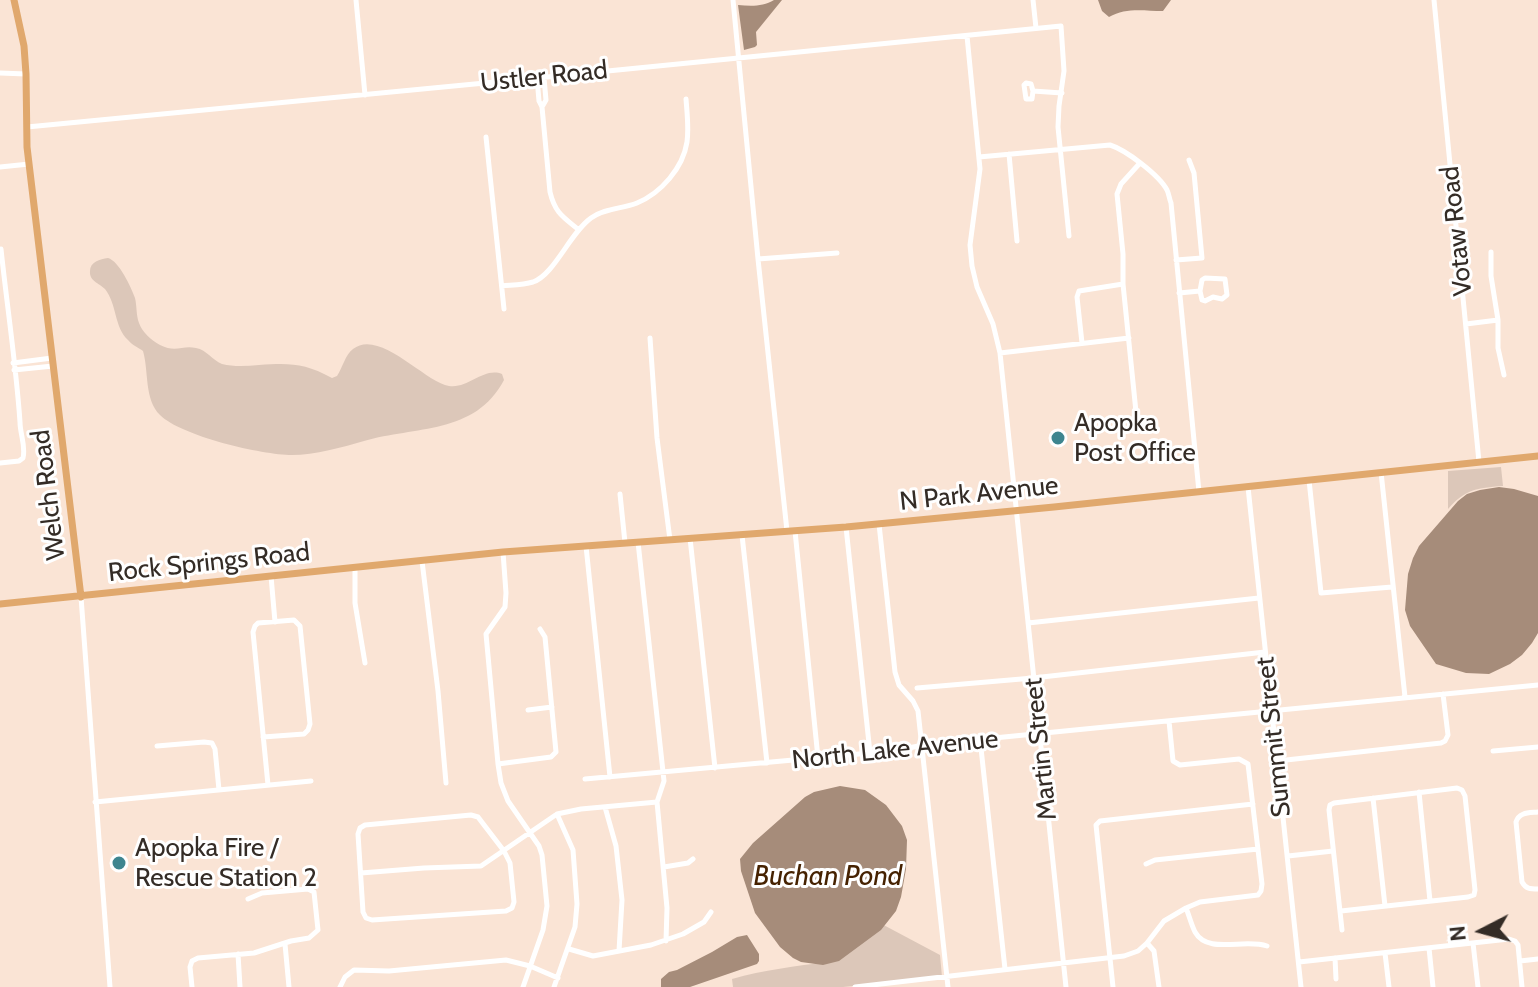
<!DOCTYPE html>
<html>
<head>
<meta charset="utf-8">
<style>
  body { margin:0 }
  #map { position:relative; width:1538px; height:987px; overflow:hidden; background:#fae4d5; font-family:Cabin,sans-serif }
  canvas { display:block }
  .north { position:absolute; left:1442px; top:891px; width:80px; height:80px; -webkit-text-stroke:6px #fff; paint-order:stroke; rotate:264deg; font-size:22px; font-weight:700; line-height:32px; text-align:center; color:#342c26 }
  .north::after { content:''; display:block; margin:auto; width:28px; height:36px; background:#342c26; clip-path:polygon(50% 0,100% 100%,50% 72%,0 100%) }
</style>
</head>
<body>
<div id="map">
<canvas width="1538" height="987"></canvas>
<div class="north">N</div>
</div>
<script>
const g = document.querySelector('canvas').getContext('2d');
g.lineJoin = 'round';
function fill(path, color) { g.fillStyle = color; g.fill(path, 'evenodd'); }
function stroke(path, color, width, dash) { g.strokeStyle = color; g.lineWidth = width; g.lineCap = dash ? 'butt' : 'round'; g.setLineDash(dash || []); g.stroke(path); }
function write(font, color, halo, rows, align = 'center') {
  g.font = font + ' Cabin,sans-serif'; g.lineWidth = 6; g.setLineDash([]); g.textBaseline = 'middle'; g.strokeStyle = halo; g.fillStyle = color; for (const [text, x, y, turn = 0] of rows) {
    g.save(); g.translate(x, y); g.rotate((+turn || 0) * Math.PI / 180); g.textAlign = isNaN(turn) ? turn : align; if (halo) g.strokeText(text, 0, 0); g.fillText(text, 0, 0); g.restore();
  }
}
const green = new Path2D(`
  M108,258C119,261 131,287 135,298C137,306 136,315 139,323C142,332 151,340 160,345C176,353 182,345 196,348C207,350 212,360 222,364C234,367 247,366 259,365C290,363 304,363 332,378L337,376C343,367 345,355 353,349C379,328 425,382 449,386C469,389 483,367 502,374L504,380C475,435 415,426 364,441C344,447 314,455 292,455C262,455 181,436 160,415C144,399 149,372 143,351C139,348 132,345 128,340C114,327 117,304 105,289C99,283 89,281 90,271C90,262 100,259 108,258Z
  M1501,467L1503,486C1476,488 1466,489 1448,509V471Z
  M861,913L940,955L942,977L843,987H733L732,979C764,970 795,966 829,962Z`);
const water = new Path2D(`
  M774,0H782L756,32L757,45L755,47L744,50L738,5C750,6 763,7 774,0Z
  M1098,0H1171L1163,11C1144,11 1126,7 1109,17L1102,11Z
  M1499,487L1514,489L1538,496V633L1532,643L1522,655L1510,664L1489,674L1466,673L1436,664L1410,626L1405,610L1408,574L1413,558L1419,546L1458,501L1467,494L1480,490Z
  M840,786L865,790L886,805L902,826L907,840L906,869L901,897L896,911L881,930L839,961L823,965L801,962L793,958L780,947L755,913L741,871L740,859L753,843L805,797L814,792Z
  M747,935L759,954V961L757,964L690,987H661V979L669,972L677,970L712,952L737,937Z`);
const minor = new Path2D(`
  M356,0L365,95
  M733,0L758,259L787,531
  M1033,0L1036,28
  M1434,0L1479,462
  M967,36L980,169L970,245L972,266L977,287L993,324L1000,353L1066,987
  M0,73L26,74
  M537,78L539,101L542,107L550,192C555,213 563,217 579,230
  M1033,91L1032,99H1026L1024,85L1026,83L1031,84L1033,91L1062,93
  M542,107L546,100L544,78
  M27,127L537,78L1061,26L1064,71L1059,106L1058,127L1069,236
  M486,137L504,309
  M1009,154L1017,241
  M979,157L1110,145C1126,150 1159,175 1167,190C1169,194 1169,198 1171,203L1199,492
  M1140,163L1121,184L1117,194L1123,254V284L1136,412L1140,420
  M0,167L29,164
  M1491,252V276L1498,320V348L1504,375
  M758,259L837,253
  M1176,260L1202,258L1194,173L1189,160
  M1205,278L1225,279L1227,295L1222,299L1213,297L1205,301L1202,300L1200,291L1202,280Z
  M502,286C512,285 523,285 533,282C554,275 570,233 591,218C605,208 622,209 637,203C661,193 683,168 687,142C689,128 687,113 686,99
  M1179,293L1200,291
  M1466,324L1498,320
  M650,338L657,438L670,540
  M1082,343L1077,297L1079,291L1123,284
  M1000,353L1129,338
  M13,363L52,358
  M14,370L53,366
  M0,463L19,461L23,458C26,446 20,434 20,422C16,364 7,306 1,249
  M1381,472L1405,697
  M1309,480L1321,593L1392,587
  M1248,487L1301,987
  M620,494L625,543
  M879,524L895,672L899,685L913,701L918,711L948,987
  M846,527L870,753
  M795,531L818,758
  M742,535L767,763
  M690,538L715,768
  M638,542L664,781L657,802L667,908L666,941
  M586,546L610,777
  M503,552L506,593L505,607L486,634L498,764L501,783L508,801L539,846L542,855L547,906L543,930L523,987
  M422,561L438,691L446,783
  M355,568V603L365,663
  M271,576L275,622
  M81,597L110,987
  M1028,623L1259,598
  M917,688L1033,678L1265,652
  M528,710L552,707
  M263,737L304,734L308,730L310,724L300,626L294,620L258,623L255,626L253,632L268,785
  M980,739L1005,969
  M157,746L204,742L212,743L215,749L219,790
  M1493,751L1538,747
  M1277,761L1441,743L1445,741L1448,735L1443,694
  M498,764L551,757L556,752L545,637L540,629
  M585,779L870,753L904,749L923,745C1128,725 1333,704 1538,685
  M1419,792L1430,901
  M1373,798L1385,906
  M95,802L311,781
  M605,807L616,846L622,900L619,951
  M1538,812C1529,813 1519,812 1516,822L1522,882C1526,889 1530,889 1538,889
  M471,815L478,817L481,821L504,851L510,863L514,902L512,908L506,911L372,920L366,918L363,912L358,834L360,828L365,825Z
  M1288,856L1333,851
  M1146,864L1155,860L1258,849
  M664,867L688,863L693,859
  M361,873L424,868L481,866L557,814L581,809L657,802
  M1186,908C1189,915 1191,924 1195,932C1208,955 1244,938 1267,946
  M1341,911L1468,897L1474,895L1475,890L1465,796L1462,790L1457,788L1334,803L1330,805L1329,810L1342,930
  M1147,943L1154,951L1159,987
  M1473,943L1478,987
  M285,944L289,987
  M1429,948L1433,987
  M569,949L593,956L651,945L683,934L704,922L711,912
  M1385,953L1389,987
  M238,954L240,987
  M1335,958L1336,979
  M1520,961L1538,959
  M1299,962L1509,939L1515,941L1518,945L1522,987
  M192,987L190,967L192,961L198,958L254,953L291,941L309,938L318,930L314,892L308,889L262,893L248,899
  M340,987L345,977L354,970L389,971L506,960L530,966L558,978
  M554,987L575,927L577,904L573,850L557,814
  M855,987L1124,956L1138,951L1147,943L1164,921L1186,908L1200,902L1258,895L1261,891L1262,884L1248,764L1239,759L1180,765L1173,761L1169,721
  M1113,987L1096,825L1100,821L1253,804`);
const major = new Path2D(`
  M14,0L24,46L26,74L27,147L81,597
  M0,604L503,552L846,527L1054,507L1538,456`);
const markers = [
  [1058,438,8,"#3e858f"],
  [119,863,8,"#3e858f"]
];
const streetNames = [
  ["Ustler Road",544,77,-6],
  ["Votaw Road",1457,231,-96],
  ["N Park Avenue",979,494,-6],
  ["Welch Road",49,495,-97],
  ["Rock Springs Road",209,563,-6],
  ["Summit Street",1274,737,-96],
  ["Martin Street",1041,749,-96],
  ["North Lake Avenue",895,750,-6]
];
const poiNames = [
  ["Apopka",1074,423],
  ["Post Office",1074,453],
  ["Apopka Fire /",135,848],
  ["Rescue Station 2",135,878]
];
const waterNames = [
  ["Buchan Pond",828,877]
];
fill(green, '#dcc7b9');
fill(water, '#a68c7a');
stroke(minor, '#fff', 5);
stroke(major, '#e0a86d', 7);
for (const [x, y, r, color] of markers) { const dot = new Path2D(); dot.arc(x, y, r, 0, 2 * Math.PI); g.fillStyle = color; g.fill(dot); stroke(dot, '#fff', 3); }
write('26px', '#342c26', '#fff', streetNames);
write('26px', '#342c26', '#fff', poiNames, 'left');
write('italic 28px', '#462201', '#fff', waterNames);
</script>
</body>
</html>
